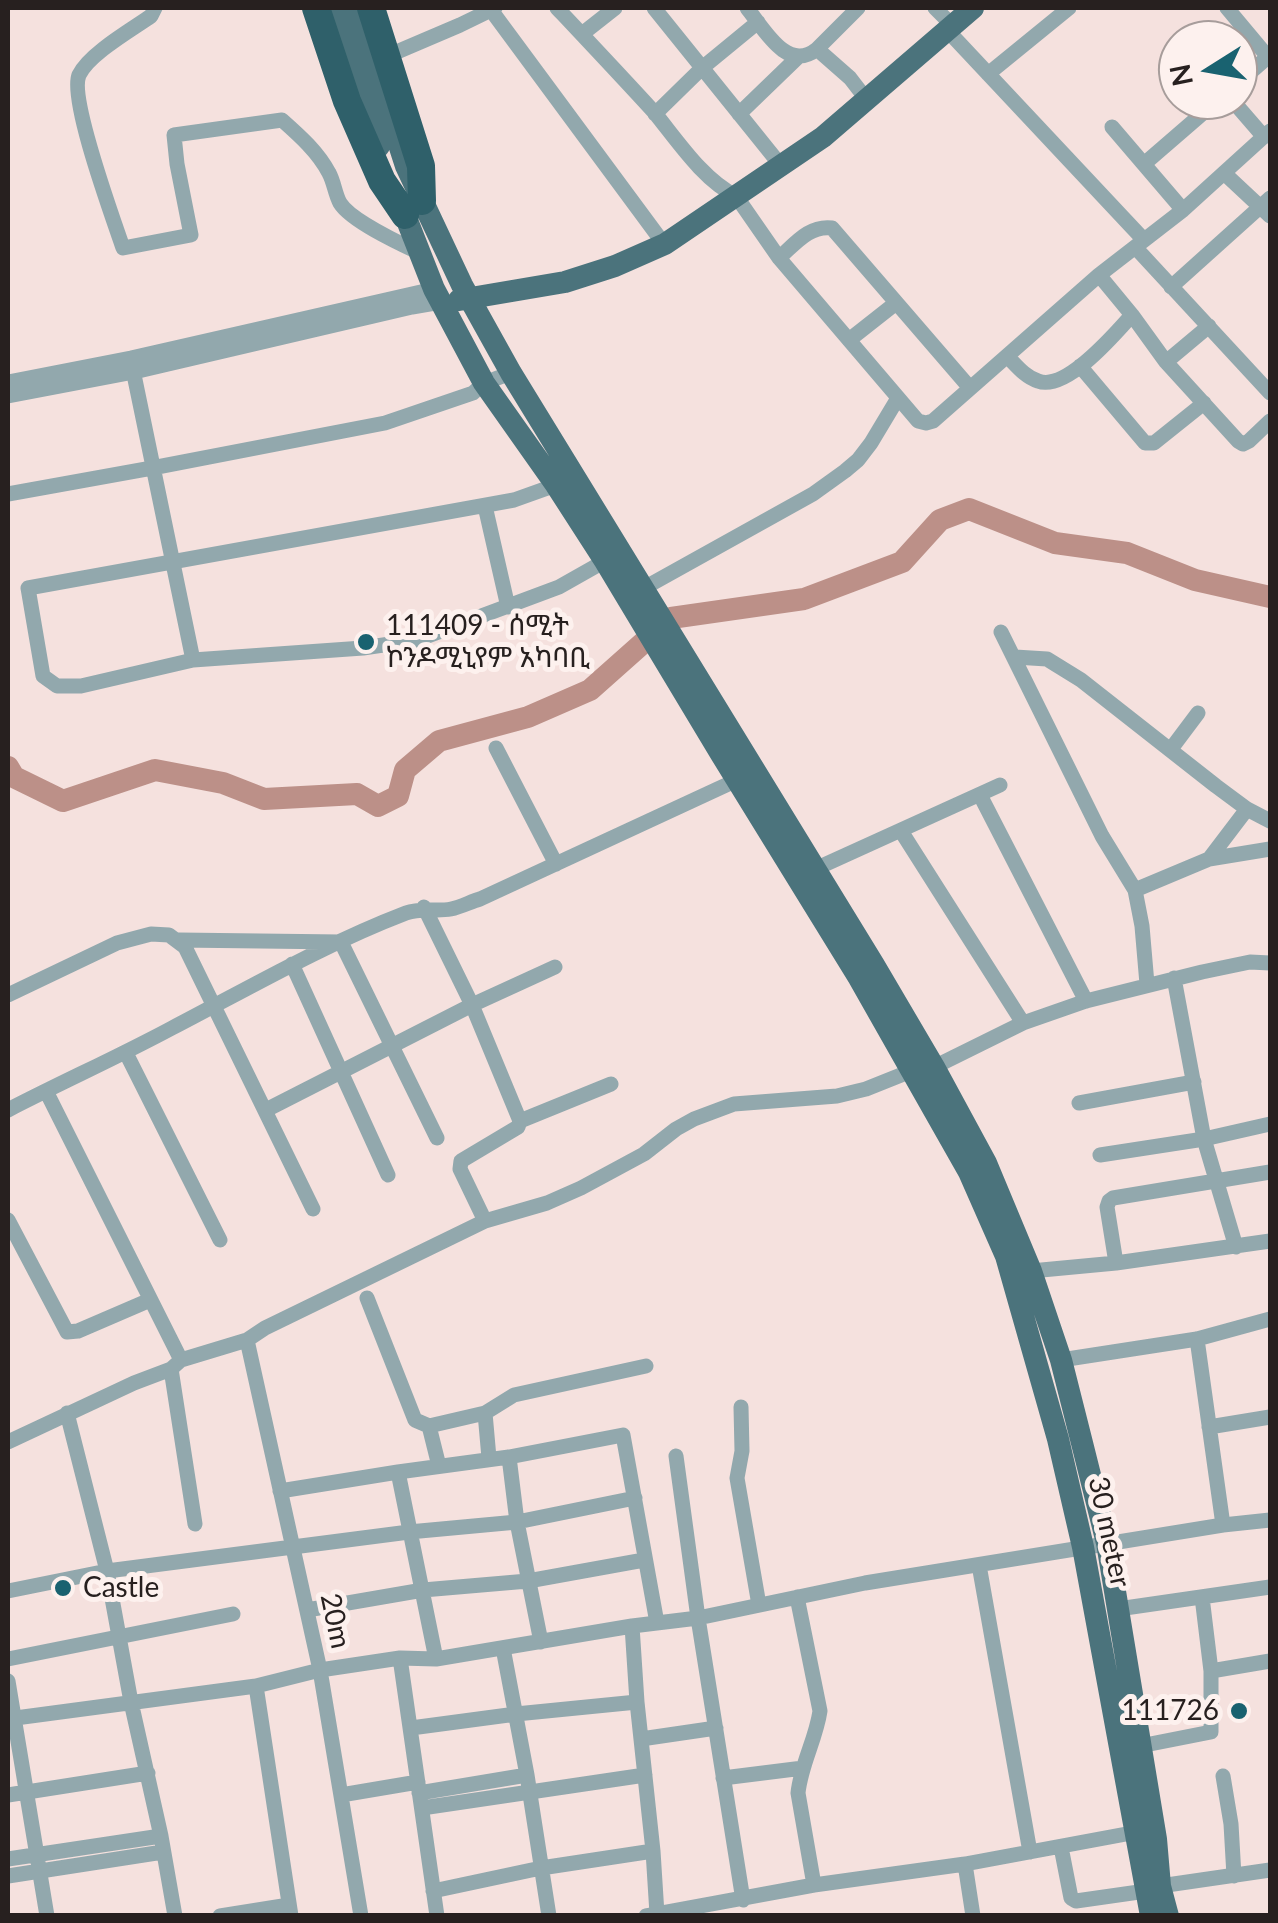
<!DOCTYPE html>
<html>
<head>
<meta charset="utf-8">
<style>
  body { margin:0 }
  #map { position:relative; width:1278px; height:1923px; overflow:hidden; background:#f5e1de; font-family:Lato,sans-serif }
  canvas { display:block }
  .frame { position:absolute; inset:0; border:10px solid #27201f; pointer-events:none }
  .north { position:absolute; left:1158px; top:20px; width:100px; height:100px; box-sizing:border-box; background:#fdf1ee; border:2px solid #a79d9b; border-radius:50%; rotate:259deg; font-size:28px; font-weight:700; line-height:40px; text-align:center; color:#27201f }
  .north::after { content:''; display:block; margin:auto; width:35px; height:45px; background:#196270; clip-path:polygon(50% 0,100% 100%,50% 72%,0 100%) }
</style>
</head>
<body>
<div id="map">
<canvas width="1278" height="1923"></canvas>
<div class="frame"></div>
<div class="north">N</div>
</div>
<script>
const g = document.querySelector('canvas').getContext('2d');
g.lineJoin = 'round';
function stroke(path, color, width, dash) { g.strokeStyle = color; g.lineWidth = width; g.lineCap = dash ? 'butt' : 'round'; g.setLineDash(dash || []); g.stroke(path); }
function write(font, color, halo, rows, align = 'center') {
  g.font = font + ' Lato,"Noto Sans Ethiopic",sans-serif'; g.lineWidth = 10; g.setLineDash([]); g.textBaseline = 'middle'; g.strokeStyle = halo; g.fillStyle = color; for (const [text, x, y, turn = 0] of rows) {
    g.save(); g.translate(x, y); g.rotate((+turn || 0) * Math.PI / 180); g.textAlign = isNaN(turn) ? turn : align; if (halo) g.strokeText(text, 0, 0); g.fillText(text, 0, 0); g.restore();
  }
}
const river = new Path2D(`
  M8,767L14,777L63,801L155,770L223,783L264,799L357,794L378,806L398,796L405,770L439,741L528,717L590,690L671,618L804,599L902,562L940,520L969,509L1055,543L1127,553L1195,580L1270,597`);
const street = new Path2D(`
  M155,8L151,16C131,30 89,54 79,75C69,99 113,218 123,248L191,235L177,164L174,135L282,120C300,136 318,152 329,173C334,182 335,194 340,203C351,221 401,244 420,253
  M557,8C589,42 622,77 654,112C677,140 703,180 736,196L779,258L918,421L926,423L933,421L1099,275L1183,210L1270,131
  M654,8L774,157
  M747,8C764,29 787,73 817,49L850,78L860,91
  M935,8L945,18
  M1227,8L1268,57
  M491,10L658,236
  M947,30L1144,240
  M582,34L615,8
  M817,49L858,8
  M385,57L460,25L495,8
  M988,74L1069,8
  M1238,83L1270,55
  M1232,100L1264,137
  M655,114L702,68L758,22
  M739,114L797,58
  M1112,127L1183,210
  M1144,164L1218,100
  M1224,173L1270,216
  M1135,247L1270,393
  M779,258C795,244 809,225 832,228L970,388
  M1099,275L1132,315L1166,362L1238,441L1243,444L1249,441L1270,421
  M1171,287L1270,198
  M849,340L896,303
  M1007,356C1016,365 1025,377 1038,381C1066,392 1115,334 1132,315
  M1166,362L1209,326
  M132,365L193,660
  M1080,366L1145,443H1154L1204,403
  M8,382L131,358L434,289
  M8,396L134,372L412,307L441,302
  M556,485L514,500L28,588L43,676L57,686H81L193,660L363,648L417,640L559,587L605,561
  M8,494L152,468L385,423L473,393L484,383L511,373
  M485,506L508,607
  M644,588L813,494L845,471L858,460L871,443L898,398
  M1001,632L1102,836L1135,890
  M1015,657L1047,659L1081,680L1216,786L1247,809L1270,821
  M496,748L556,864
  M1171,749L1198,713
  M980,795L1086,1001
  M901,831L1023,1023
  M1209,859L1270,849
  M815,869L1000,785
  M424,907L472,1005L520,1121L518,1127L461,1161L460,1169L485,1221
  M179,940L341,942L437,1138
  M292,964L388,1175
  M1174,978L1204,1139L1236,1247
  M1147,984L1142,926L1135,890L1209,859L1247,809
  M8,995L117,943L151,934L169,935L185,947L313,1209
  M126,1053L220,1240
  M46,1091L181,1360
  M1079,1103L1194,1082
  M8,1110C62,1082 118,1057 172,1028C249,988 325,944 406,913C422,907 435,912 451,909C461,907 470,902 480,899L737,780
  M266,1110L472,1005L555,967
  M520,1121L611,1084
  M1100,1155L1204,1139L1270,1124
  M8,1220L67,1332L78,1331L150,1300
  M1116,1263L1107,1207L1109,1201L1113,1198L1270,1172
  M1031,1271L1116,1263L1270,1241
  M367,1298L415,1420L429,1426L439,1466
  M1197,1339L1223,1525
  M247,1340L320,1670L361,1916
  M1061,1360L1197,1339L1270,1319
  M171,1369L195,1524
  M741,1407L742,1451L737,1478L759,1605
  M67,1413L107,1571L131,1702L161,1836L175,1916
  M429,1426L485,1413
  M1209,1427L1270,1417
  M8,1442L134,1383L171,1369L181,1360L247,1340L265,1328L485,1221L547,1203L581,1188L644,1154L676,1129L694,1119L734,1104L837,1096L866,1089L911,1071L934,1067L1023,1023L1086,1001L1202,972L1250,962L1270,963
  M676,1456L698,1618L743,1900
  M509,1457L517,1522L541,1642
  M489,1458L485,1413L514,1395L646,1366
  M398,1472L436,1659
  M280,1491L398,1472L509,1457L623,1435L657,1623
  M979,1565L1030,1852
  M8,1591L107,1571L409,1532L517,1522L635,1498
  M797,1597L820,1711C816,1739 801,1764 798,1793L814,1885
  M1118,1609L1270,1587
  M307,1610L423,1590L528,1581L644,1560
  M503,1648L527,1775L549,1916
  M400,1658L437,1916
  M8,1659L233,1614
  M1211,1671L1270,1661
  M8,1681L47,1916
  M256,1686L291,1916
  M637,1702L653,1851
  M8,1719L256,1686L320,1670L400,1658L436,1659L632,1626L698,1618L865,1583L1223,1525L1270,1520
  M411,1728L516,1714L637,1702L632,1626
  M641,1739L716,1728
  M1140,1746L1211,1732V1671L1202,1597
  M1223,1776L1231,1824L1234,1876
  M723,1778L803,1768
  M419,1793L527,1775
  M8,1795L148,1773
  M341,1795L418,1782
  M422,1808L645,1775
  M1061,1847L1071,1898L1076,1901L1146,1891
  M8,1859L161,1836
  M965,1864L973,1916
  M8,1876L163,1852
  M1160,1886L1270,1870
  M433,1891L541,1868L653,1851L657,1914
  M220,1916L289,1905
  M646,1916L814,1885L965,1864L1137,1832`);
const primary = new Path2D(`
  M337,8L354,71L379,146
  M355,8L406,166L462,285L511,373L874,965L934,1067L986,1163L1031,1271L1061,1360L1082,1443L1107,1543L1156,1839L1160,1886L1168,1916
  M399,200L434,289L484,383L556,485L605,561L721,754L859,978L969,1172L1006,1256L1058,1439L1083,1547L1151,1916
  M459,300L565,282L615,266L665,244L823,137L973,8`);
const highway = new Path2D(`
  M316,8L347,101L382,181L405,215
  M371,8L421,166L422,201`);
const markers = [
  [366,642,10,"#196270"],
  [63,1588,10,"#196270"],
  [1239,1711,10,"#196270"]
];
const poiNames = [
  ["111409 - ሰሚት",386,626],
  ["ኮንዶሚኒየም አካባቢ",386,658],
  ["Castle",83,1588],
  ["111726",1219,1711,"right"]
];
const streetNames = [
  ["30 meter",1109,1532,78],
  ["20m",335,1621,78]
];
stroke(river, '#bc9088', 22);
stroke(street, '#92a8ad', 15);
stroke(primary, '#4b737c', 22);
stroke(highway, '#2f606a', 28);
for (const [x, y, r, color] of markers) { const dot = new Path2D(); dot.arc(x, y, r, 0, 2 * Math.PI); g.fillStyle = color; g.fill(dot); stroke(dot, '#fdf1ee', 4); }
write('28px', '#27201f', '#fdf1ee', poiNames, 'left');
write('28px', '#27201f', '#fdf1ee', streetNames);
</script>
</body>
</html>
